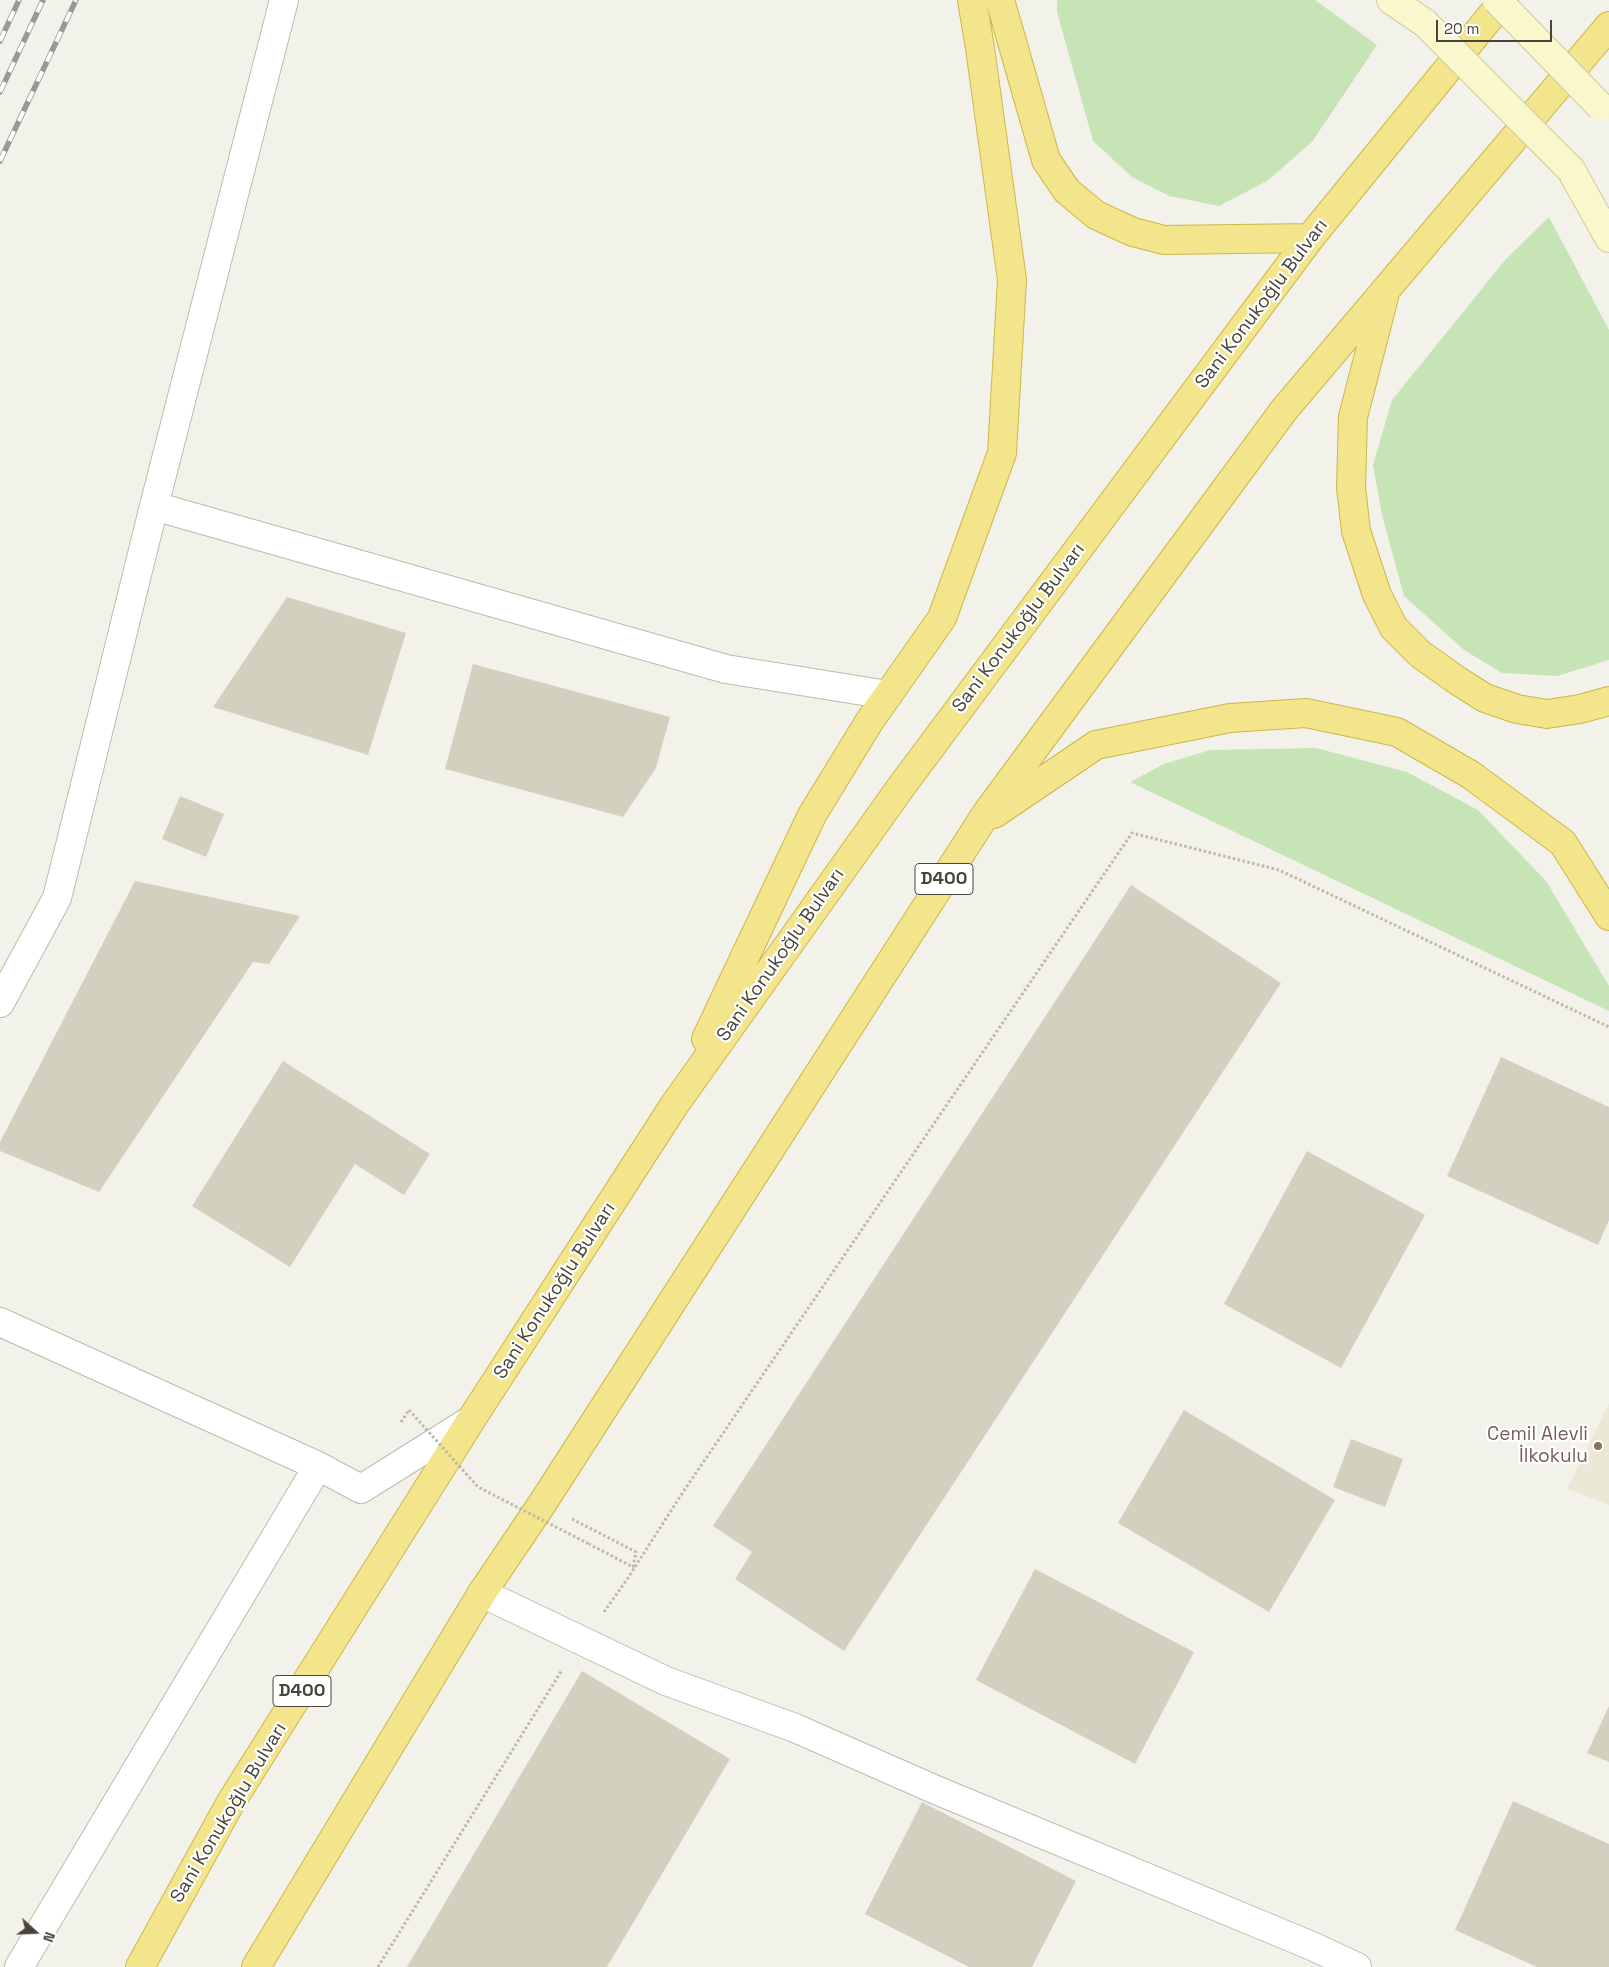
<!DOCTYPE html>
<html>
<head>
<meta charset="utf-8">
<style>
  body { margin:0 }
  #map { position:relative; width:1609px; height:1967px; overflow:hidden; background:#f3f2ea; font-family:"Space Grotesk",sans-serif }
  canvas { display:block }
  .north { position:absolute; left:10px; top:1907px; width:50px; height:50px; -webkit-text-stroke:4px #fff; paint-order:stroke; rotate:110deg; font-size:14px; font-weight:700; line-height:20px; text-align:center; color:#474439 }
  .north::after { content:''; display:block; margin:auto; width:18px; height:22px; background:#474439; clip-path:polygon(50% 0,100% 100%,50% 72%,0 100%) }
  .scale { position:absolute; left:1436px; top:20px; width:116px; height:22px; box-sizing:border-box; border:2px solid #474439; border-top:0; padding-left:6px; font-size:15px; line-height:18px; white-space:nowrap; color:#474439; -webkit-text-stroke:4px #fff; paint-order:stroke }
</style>
</head>
<body>
<div id="map">
<canvas width="1609" height="1967"></canvas>
<div class="north">N</div>
<div class="scale">20 m</div>
</div>
<script>
const g = document.querySelector('canvas').getContext('2d');
g.lineJoin = 'round';
function fill(path, color) { g.fillStyle = color; g.fill(path, 'evenodd'); }
function stroke(path, color, width, dash) { g.strokeStyle = color; g.lineWidth = width; g.lineCap = dash ? 'butt' : 'round'; g.setLineDash(dash || []); g.stroke(path); }
function write(font, color, halo, rows, align = 'center') {
  g.font = font + ' "Space Grotesk",sans-serif'; g.lineWidth = 4.5; g.setLineDash([]); g.textBaseline = 'middle'; g.strokeStyle = halo; g.fillStyle = color; for (const [text, x, y, turn = 0] of rows) {
    g.save(); g.translate(x, y); g.rotate((+turn || 0) * Math.PI / 180); g.textAlign = isNaN(turn) ? turn : align; if (halo) g.strokeText(text, 0, 0); g.fillText(text, 0, 0); g.restore();
  }
}
const education = new Path2D(`
  M1609,1403V1505L1567,1489Z`);
const green = new Path2D(`
  M1057,0H1315L1377,45L1312,142L1267,181L1219,206L1169,196L1132,177L1093,141L1057,12Z
  M1549,217L1609,330V660L1557,676L1502,673L1464,650L1404,596L1382,515L1373,465L1392,400L1506,259Z
  M1316,748L1407,772L1478,810L1546,881L1609,986V1011L1130,782L1164,764L1210,750Z`);
const building = new Path2D(`
  M287,597L406,633L368,755L213,707Z
  M473,664L670,717L656,768L623,817L445,769Z
  M180,796L224,814L206,857L162,839Z
  M135,881L300,916L269,964L253,962L99,1192L0,1151V1142Z
  M1131,885L1281,983L844,1651L735,1579L752,1552L713,1526Z
  M1501,1057L1609,1107V1220L1598,1245L1447,1176Z
  M283,1061L430,1154L404,1195L355,1164L290,1267L192,1206Z
  M1307,1151L1425,1215L1341,1368L1224,1304Z
  M1184,1410L1335,1500L1269,1612L1118,1523Z
  M1351,1439L1403,1459L1385,1507L1333,1487Z
  M1035,1569L1194,1652L1135,1764L976,1680Z
  M582,1671L730,1759L607,1967H407Z
  M1609,1706V1762L1587,1753Z
  M1513,1801L1609,1844V1967H1537L1455,1930Z
  M922,1802L1076,1881L1032,1967H969L865,1914Z`);
const path = new Path2D(`
  M401,1422L409,1410
  M572,1519L636,1552L633,1567L589,1544
  M604,1612L628,1578L683,1492L1132,833L1279,870L1609,1027
  M378,1967L562,1670`);
const minor = new Path2D(`
  M154,506L726,669L888,695
  M0,1003L57,898L154,506L284,0
  M0,1322L318,1466L361,1489L471,1420
  M482,1593L666,1681L795,1728L936,1790L1312,1946L1357,1967
  M19,1967L318,1466`);
const secondary = new Path2D(`
  M1391,0L1425,23
  M1571,170L1609,238`);
const trunk = new Path2D(`
  M1000,0L1046,160L1067,191L1096,215L1133,232L1164,240L1310,238
  M1384,297L1353,417L1351,487L1356,531L1377,595L1394,628L1420,654L1458,681L1485,698L1517,709L1547,714L1580,709L1609,701
  M994,814L1096,745L1230,718L1306,713L1397,732L1471,775L1563,843L1609,916
  M706,1039L812,815L869,722L942,618L1002,453L1012,280L980,48L972,0
  M140,1967L231,1802L471,1420L675,1104L901,787L1310,238L1504,0
  M256,1967L482,1593L542,1504L986,814L1284,410L1609,26`);
const rail = new Path2D(`
  M0,41L19,0
  M0,92L43,0
  M0,161L76,0`);
const pathBridge = new Path2D(`
  M409,1410L478,1487L589,1544`);
const secondaryBridge = new Path2D(`
  M1497,0L1601,107
  M1425,23L1571,170`);
const markers = [
  [1598,1446,5,"#8d6e63"]
];
const shields = [
  [944,879,58],
  [302,1691,58]
];
const shieldNames = [
  ["D400",944,879],
  ["D400",302,1691]
];
const streetNames = [
  ["Sani Konukoğlu Bulvarı",1262,304,-53],
  ["Sani Konukoğlu Bulvarı",1019,628,-53],
  ["Sani Konukoğlu Bulvarı",781,955,-55],
  ["Sani Konukoğlu Bulvarı",555,1291,-57],
  ["Sani Konukoğlu Bulvarı",229,1813,-59]
];
const educationNames = [
  ["Cemil Alevli",1588,1435],
  ["İlkokulu",1588,1457]
];
fill(education, '#ebe9d5');
fill(green, '#c7e4b7');
fill(building, '#d4d0c0');
stroke(minor, '#bebbad', 30);
stroke(secondary, '#cfcb9e', 30);
stroke(trunk, '#cfb648', 30);
stroke(path, '#bfb9a0', 3, [2.5, 2.5]);
stroke(minor, '#fff', 28);
stroke(secondary, '#faf7cd', 28);
stroke(trunk, '#f3e58c', 28);
stroke(rail, '#989898', 5.5);
stroke(rail, '#fff', 4, [11]);
stroke(secondaryBridge, '#cfcb9e', 30, []);
stroke(pathBridge, '#bfb9a0', 3, [2.5, 2.5]);
stroke(secondaryBridge, '#faf7cd', 28);
for (const [x, y, r, color] of markers) { const dot = new Path2D(); dot.arc(x, y, r, 0, 2 * Math.PI); g.fillStyle = color; g.fill(dot); stroke(dot, '#fff', 2); }
for (const [x, y, w] of shields) { const box = new Path2D(); box.roundRect(x - w / 2, y - 15.5, w, 31, 4); g.fillStyle = '#fff'; g.fill(box); stroke(box, '#474439', 1); }
write('bold 18px', '#474439', null, shieldNames);
write('19px', '#474439', '#fff', streetNames);
write('19px', '#785e54', '#fff', educationNames, 'right');
</script>
</body>
</html>
